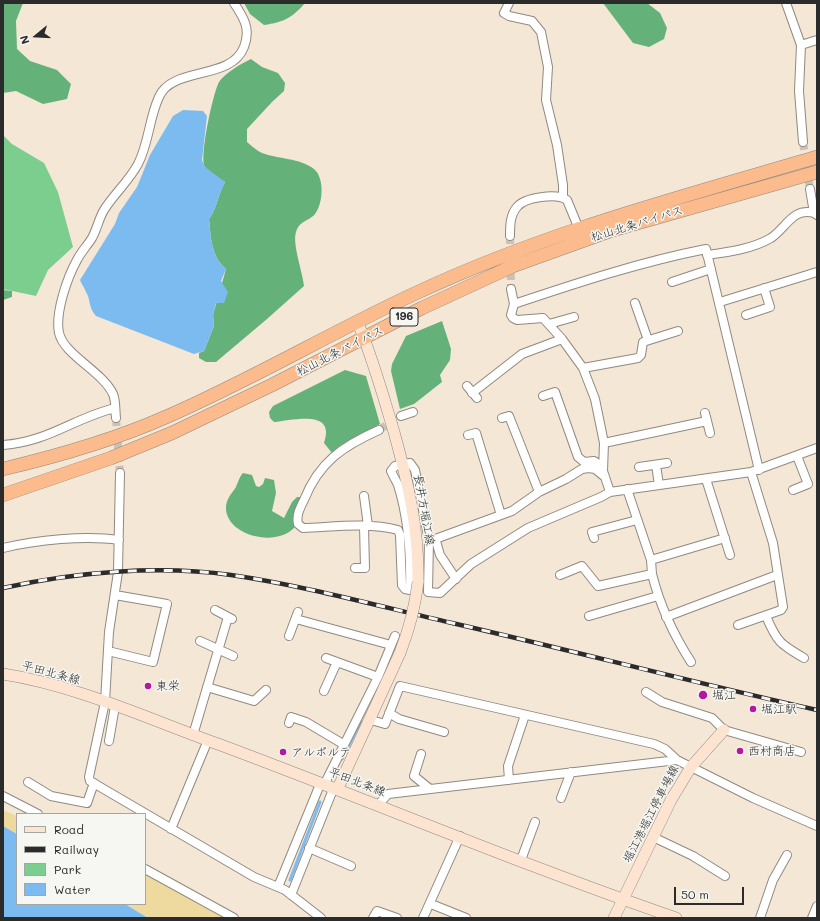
<!DOCTYPE html>
<html>
<head>
<meta charset="utf-8">
<style>
  body { margin:0 }
  #map { position:relative; width:820px; height:921px; overflow:hidden; background:#f5e7d6; font-family:Mali,sans-serif }
  canvas { display:block }
  .frame { position:absolute; inset:0; border:4px solid #2b2b2b; pointer-events:none }
  .legend { position:absolute; left:16px; top:813px; width:130px; height:92px; box-sizing:border-box; background:#f6f6f2; border:1px solid #a5a5a2; margin:0; padding:5px 7px; list-style:none; font-size:12px; color:#2b2b2b }
  .legend li { display:flex; align-items:center; gap:8px; height:20px }
  .legend b { width:20px; border:1px solid #a5a5a2 }
  .north { position:absolute; left:16px; top:16px; width:40px; height:40px; -webkit-text-stroke:3px #f6f6f2; paint-order:stroke; rotate:252deg; font-size:11px; font-weight:700; line-height:16px; text-align:center; color:#2b2b2b }
  .north::after { content:''; display:block; margin:auto; width:14px; height:18px; background:#2b2b2b; clip-path:polygon(50% 0,100% 100%,50% 72%,0 100%) }
  .scale { position:absolute; left:674px; top:887px; width:70px; height:18px; box-sizing:border-box; border:2px solid #2b2b2b; border-top:0; padding-left:5px; font-size:12px; line-height:14px; white-space:nowrap; color:#2b2b2b; -webkit-text-stroke:3px #f6f6f2; paint-order:stroke }
</style>
</head>
<body>
<div id="map">
<canvas width="820" height="921"></canvas>
<div class="frame"></div>
<ul class="legend">
<li><b style="height:5px;background:#fde4d1"></b>Road</li>
<li><b style="height:5px;background:#2b2b2b"></b>Railway</li>
<li><b style="height:11px;background:#7cce8f"></b>Park</li>
<li><b style="height:11px;background:#7cbbf0"></b>Water</li>
</ul>
<div class="north">N</div>
<div class="scale">50 m</div>
</div>
<script>
const g = document.querySelector('canvas').getContext('2d');
g.lineJoin = 'round';
function fill(path, color) { g.fillStyle = color; g.fill(path, 'evenodd'); }
function stroke(path, color, width, dash) { g.strokeStyle = color; g.lineWidth = width; g.lineCap = dash ? 'butt' : 'round'; g.setLineDash(dash || []); g.stroke(path); }
function write(font, color, halo, rows, align = 'center') {
  g.font = font + ' Mali,"Klee One",sans-serif'; g.lineWidth = 3; g.setLineDash([]); g.textBaseline = 'middle'; g.strokeStyle = halo; g.fillStyle = color; for (const [text, x, y, turn = 0] of rows) {
    g.save(); g.translate(x, y); g.rotate((+turn || 0) * Math.PI / 180); g.textAlign = isNaN(turn) ? turn : align; if (halo) g.strokeText(text, 0, 0); g.fillText(text, 0, 0); g.restore();
  }
}
const green = new Path2D(`
  M3,135L12,144L44,163L58,192L73,247L48,270L36,296L3,289Z`);
const forest = new Path2D(`
  M3,3H23L16,21L17,49L30,61L57,70L71,84L67,99L43,104L16,91L3,93Z
  M244,3H305C292,18 284,22 264,25L250,14Z
  M603,3H647L660,13L667,28L664,39L649,47L633,43Z
  M251,59L262,67L278,73L285,83L284,91L272,102L247,129V142C252,146 257,151 262,153C278,159 300,158 314,169C325,178 323,204 315,214C308,222 300,220 296,232C292,244 303,273 304,286L267,319L216,362H206L199,358V353L204,351L214,326L213,315L226,269C211,256 211,238 209,219C217,209 218,194 225,182C219,178 209,173 205,167C199,158 213,93 219,82C226,72 241,64 251,59Z
  M3,290L12,291V297L3,300Z
  M442,321L451,349L450,360L440,375L442,382L414,404L400,409L391,371L392,364L406,336Z
  M345,370L366,376L380,424L332,453L324,443C336,409 294,420 274,422L270,418L269,412L273,406Z
  M243,473L252,475L256,486L259,487L263,484L265,478L274,480L276,493L272,511L284,518L292,502L297,497H300L294,528C275,548 224,535 226,506C227,498 232,493 236,487C238,482 240,476 243,473Z`);
const sand = new Path2D(`
  M3,810L17,816V834L3,826Z
  M145,874L225,918H148L125,904H145Z`);
const water = new Path2D(`
  M183,110L203,111L207,116L202,160L205,167L225,182C218,194 217,209 209,219C211,238 211,256 226,269L221,281L228,292L224,303H216L213,315L214,326L204,351L194,354L96,316C88,307 91,300 86,292C84,287 82,285 80,280L115,224L119,213L137,187L150,155L173,116Z
  M3,826L17,834V904H125L148,918H3Z`);
const stream = new Path2D(`
  M370,702L375,691
  M342,759L361,721
  M290,880L320,802`);
const minorTunnel = new Path2D(`
  M803,142L810,189
  M510,236L511,289
  M116,418L120,473
  M379,430L401,416`);
const minor = new Path2D(`
  M509,3L504,13L509,16L532,21L541,32L548,67L546,100L557,145L563,185V197
  M786,3L801,45L799,91L803,142
  M801,45L817,40
  M810,189L814,213L817,215
  M510,236C510,226 510,215 517,207C525,197 557,193 567,200L579,229
  M707,255C729,252 752,249 771,238C786,228 793,207 814,213
  M672,282L711,269
  M511,289L514,304L511,315L513,318L517,320L543,318L562,339L583,368L595,399L604,443L603,471L610,492
  M720,302L817,272
  M635,303L648,340
  M514,304C577,283 640,262 706,249L759,470
  M746,315L770,307L764,288
  M549,324L574,317
  M583,368L638,358L641,355L643,342L678,331
  M467,386L477,398
  M472,393L522,354L562,339
  M543,396L555,392L578,457L584,462L594,461L603,467
  M705,413L710,433
  M401,416L413,412
  M116,418C115,410 116,401 113,394C102,371 64,355 59,333C55,313 67,278 77,260C81,252 87,246 92,238C97,229 99,218 104,210C114,194 129,181 138,164C149,143 149,118 159,97C172,66 231,81 244,47C251,29 244,18 234,3
  M502,418L509,416L539,492
  M379,430C343,446 319,462 304,500C300,508 296,515 298,524L303,528C334,527 367,522 398,530L400,535L402,585L405,589L410,590C411,554 409,520 398,485C396,480 393,476 391,471L395,466L410,463L415,470L429,540L428,592L440,593L471,564L528,528L601,497L610,492L751,472L817,448
  M468,435L476,433L501,515
  M604,443L707,421
  M3,445C48,442 74,418 115,408
  M656,465L659,485
  M639,467L667,463
  M120,473L118,572L109,632L105,702L89,777L90,781L254,877L285,890L321,918
  M706,479L730,555
  M627,489L651,560L725,538
  M793,490L808,484L797,456
  M364,496L368,526
  M594,538L592,532L637,520
  M3,548C36,540 85,535 119,540
  M355,568H365L364,526
  M652,574C660,606 673,634 691,662
  M560,575L582,566L598,586L652,574L651,560
  M456,579L440,555L436,541L438,538L512,511L539,492L566,479L582,469L589,468L595,469L605,477
  M215,610L232,619
  M589,616L658,596
  M766,616C777,642 780,644 804,658
  M666,617L777,575
  M296,619L391,645
  M738,625L781,610L783,607L773,543L751,472
  M289,636L298,612
  M200,641L233,656
  M108,651L153,662L167,604L115,595
  M326,658L378,677
  M207,687L254,701L266,690
  M324,691L337,662
  M646,692L662,702L712,718L724,730L801,752
  M389,713L399,719L444,732
  M371,720L385,724L400,686L654,744L665,749L677,760
  M289,723L291,717L306,722L343,744
  M193,735L228,617
  M109,741L115,706
  M421,754L414,776L430,789
  M509,780L508,766L525,715
  M28,782L51,796L87,803L94,783
  M325,783L378,677L395,636
  M3,796L38,814
  M561,798L571,772
  M379,804L388,794L677,760L753,798L817,826
  M171,829L208,740
  M653,837L693,856L725,876
  M309,848L351,866
  M521,860L535,822
  M145,869L234,918
  M278,887L321,782
  M291,895L334,787
  M431,904L466,918
  M373,918L377,911L397,918
  M423,918L460,836
  M760,918L773,880L787,855
  M812,918L817,906`);
const secondary = new Path2D(`
  M358,323C373,359 383,395 394,432C408,483 419,529 418,582
  M3,674C75,685 149,719 218,744C371,801 522,865 676,918
  M338,788L400,653
  M614,918L671,800L691,767L724,730`);
const trunk = new Path2D(`
  M3,469C58,456 114,440 166,417C251,380 330,333 414,294C543,233 681,197 817,157
  M3,495L111,458L172,433L272,385L422,308L513,266L613,230L817,172`);
const rail = new Path2D(`
  M3,588C75,572 158,565 231,575C306,586 378,606 452,623C574,651 695,683 817,710`);
const secondaryBridge = new Path2D(`
  M400,653C409,630 415,607 418,582`);
const markers = [
  [148,686,4,"#b5179e"],
  [703,695,5,"#b5179e"],
  [753,709,4,"#b5179e"],
  [740,751,4,"#b5179e"],
  [283,752,4,"#b5179e"]
];
const shields = [
  [404,317,28]
];
const shieldNames = [
  ["196",404,317]
];
const streetNames = [
  ["松山北条バイパス",637,224,-17],
  ["松山北条バイパス",340,351,-27],
  ["長井方堀江線",424,510,80],
  ["平田北条線",51,673,15],
  ["平田北条線",357,782,21],
  ["堀江港堀江停車場線",651,814,-63]
];
const poiNames = [
  ["東栄",156,686],
  ["堀江",712,695],
  ["堀江駅",761,709],
  ["西村商店",748,751],
  ["アルポルテ",291,752]
];
fill(green, '#7cce8f');
fill(forest, '#65b17a');
fill(sand, '#eeda9e');
fill(water, '#7cbbf0');
stroke(stream, '#7cbbf0', 3);
stroke(minorTunnel, '#cdc1b4', 8, [8, 4]);
stroke(minor, '#908980', 10);
stroke(secondary, '#908980', 12);
stroke(trunk, '#908980', 14);
stroke(minor, '#fff', 8);
stroke(secondary, '#fde4d1', 11);
stroke(trunk, '#fbbb8c', 13);
stroke(rail, '#2b2b2b', 4.5);
stroke(rail, '#f6f6f2', 3, [9]);
stroke(secondaryBridge, '#908980', 12, []);
stroke(secondaryBridge, '#fde4d1', 11);
for (const [x, y, r, color] of markers) { const dot = new Path2D(); dot.arc(x, y, r, 0, 2 * Math.PI); g.fillStyle = color; g.fill(dot); stroke(dot, '#f6f6f2', 1.5); }
for (const [x, y, w] of shields) { const box = new Path2D(); box.roundRect(x - w / 2, y - 9, w, 18, 3); g.fillStyle = '#f6f6f2'; g.fill(box); stroke(box, '#2b2b2b', 1); }
write('bold 11px', '#2b2b2b', null, shieldNames);
write('12px', '#2b2b2b', '#f6f6f2', streetNames);
write('12px', '#2b2b2b', '#f6f6f2', poiNames, 'left');
</script>
</body>
</html>
